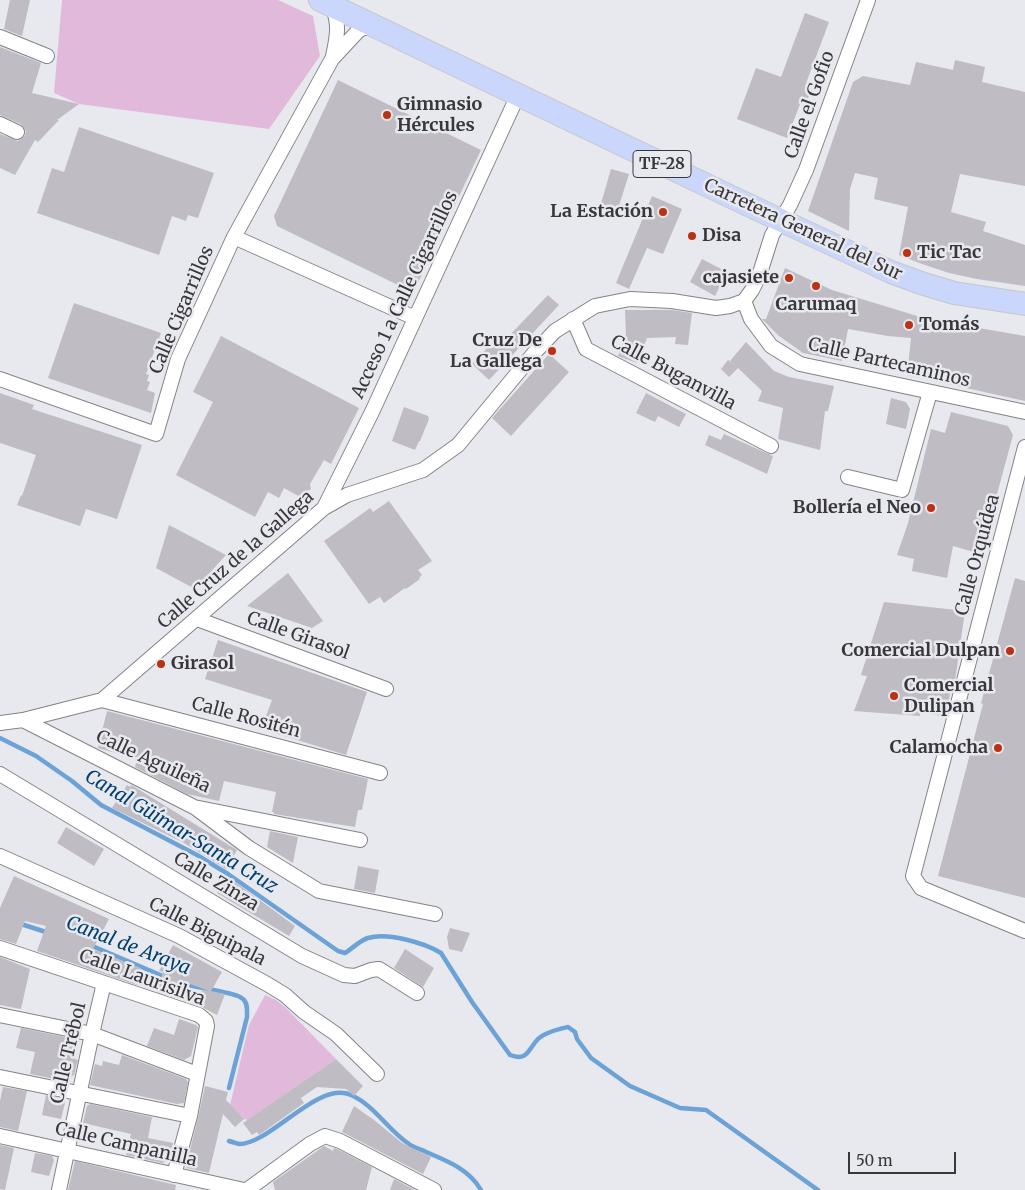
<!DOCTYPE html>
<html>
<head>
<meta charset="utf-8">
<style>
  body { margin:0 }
  #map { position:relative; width:1025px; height:1190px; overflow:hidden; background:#e8e8ef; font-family:Merriweather,serif }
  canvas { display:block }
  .scale { position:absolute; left:848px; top:1152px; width:108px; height:22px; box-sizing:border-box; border:2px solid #38383b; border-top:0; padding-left:6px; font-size:15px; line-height:18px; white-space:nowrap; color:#38383b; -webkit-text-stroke:4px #e8e8ef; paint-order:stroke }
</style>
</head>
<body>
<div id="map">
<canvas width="1025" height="1190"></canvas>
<div class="scale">50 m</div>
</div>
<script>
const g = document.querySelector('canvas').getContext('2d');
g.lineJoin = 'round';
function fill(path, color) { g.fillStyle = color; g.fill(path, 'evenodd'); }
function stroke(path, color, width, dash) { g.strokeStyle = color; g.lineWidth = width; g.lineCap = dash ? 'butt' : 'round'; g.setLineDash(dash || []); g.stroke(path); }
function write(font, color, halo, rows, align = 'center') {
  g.font = font + ' Merriweather,serif'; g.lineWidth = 5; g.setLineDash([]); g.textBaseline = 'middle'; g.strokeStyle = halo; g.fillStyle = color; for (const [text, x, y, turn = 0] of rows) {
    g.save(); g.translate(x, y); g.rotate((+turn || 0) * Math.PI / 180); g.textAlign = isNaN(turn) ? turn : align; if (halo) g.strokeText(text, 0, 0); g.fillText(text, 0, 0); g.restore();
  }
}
const green = new Path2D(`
  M62,0H278L313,16L320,56L269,129L79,104L54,93Z
  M265,995L276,1000L285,1007L336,1059L248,1120L244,1119L230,1105L249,1025Z`);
const stream = new Path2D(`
  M0,738L36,756L72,781L101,805L197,855L228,874L338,951L345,953C353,948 359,941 368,938C387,932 425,943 441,953L472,1002L510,1055C528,1062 528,1049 538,1039C545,1032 559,1029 568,1027L575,1032L577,1039L591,1058L630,1086L680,1108L706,1110L818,1190
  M18,923L49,933
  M90,945L165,977
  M177,982C191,988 235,991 243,999C248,1003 247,1011 247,1017L229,1088
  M229,1141C232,1142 236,1143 239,1144C271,1144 318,1080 351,1095C374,1105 388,1130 409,1144C414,1148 420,1149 426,1152C447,1161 469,1169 481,1190`);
const building = new Path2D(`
  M10,0H30L22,36L4,29Z
  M805,13L829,22L805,86L812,89L807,101L802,99L787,138L737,119L756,68L781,77Z
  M0,47L41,63L32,93L79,104L57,120H59L38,142L35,140L15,175L0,168V134L18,141L25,136L26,131L21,124L0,115Z
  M955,60L985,67L982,82L1025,92V186L960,174L951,212L986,222L983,231L1025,245V286L977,279L949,273L922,264L899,255L908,207L874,199L878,178L855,173L850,189L849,231L808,211L853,82L863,76L910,85L916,62L953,70Z
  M338,80L481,150L417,285L404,288L277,226L274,216Z
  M79,127L214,173L198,218L188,215L186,221L172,216L159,255L37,213L52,168L64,172Z
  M611,169L629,174L617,212L600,207Z
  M652,196L682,209L663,254L647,248L629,289L616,283Z
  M702,259L725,271V276L715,296L690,282Z
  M785,268L832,290L927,319L1025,336V401L907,375L911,338L888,336L848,329L842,361L803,353L779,336L762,319H766Z
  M548,295L559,305L489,380L472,364L500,334L506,339Z
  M74,303L161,333L146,374L149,375L147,381L150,382L147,390L155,393L151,413L48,378Z
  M625,310H672L692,313L688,345L675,344L676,337L647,338L637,363L618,356L626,335Z
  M221,336L359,408L331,464L324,460L310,484L311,489L306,492L302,498L284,488L279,498L268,492L255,517L176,475L213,402L193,392Z
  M746,342L774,371L789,377L834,386L828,411H825L820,450L778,439L783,408L758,401L762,391L738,368L729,377L721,369L728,360L736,366L730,361Z
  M549,354L569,372L511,436L492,418Z
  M0,393L34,405L32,409L142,445L117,519L86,509L80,526L17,505L21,495L22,496L36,455L0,443Z
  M646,393L686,414L679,427L658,416L655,422L636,413Z
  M891,398L906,402L910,409L906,429L886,424Z
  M404,407L428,416L429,419L420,441H419L415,450L392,441Z
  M951,412L1008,426L1013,435L982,550L977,553L953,546L947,578L912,571L914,559L897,555L908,523L931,429L945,433Z
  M724,434L773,456L767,474L705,445L709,435L721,440Z
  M389,501L432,561L418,570L422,575L419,578L420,579L406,589L405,588L384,603L380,597L369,604L324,541L370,508L373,512Z
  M169,525L226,555L195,589L156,568Z
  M288,573L323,621L312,628L247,606Z
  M1015,578L1025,581V898L938,876L983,704L981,703Z
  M884,602L965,611L955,681L951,688L946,717L920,712V716L854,711L867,676L861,675Z
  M218,640L367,692L346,755L261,729L272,700L205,679Z
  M107,711L368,779L362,810H358L355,827L274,814V812H272L276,792L224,781L219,801L187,794L135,767L137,759L98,748Z
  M127,785L130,787L131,785L133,786L237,850L226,869L184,843L112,808Z
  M66,827L104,849L94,866L57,843Z
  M270,831L298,837L293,863L267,847Z
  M358,866L379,870L375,893L354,889Z
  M14,876L109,919L93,949L141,968L137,985L37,951L46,926L25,921L16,944L0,939V908Z
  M227,876L295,926L289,936L217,893Z
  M450,928L470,933L462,952L449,949L447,937Z
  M173,945L222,972L211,991L225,994L217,1015L198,1005L202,990L209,991L182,981L177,998L157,992L163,972L159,971Z
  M405,949L434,968L423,987L394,968Z
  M0,957L30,969L21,1009L0,1005Z
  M179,1019L196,1025L198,1027L191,1056L184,1060L147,1046L154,1028L174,1035Z
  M21,1028L79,1040L75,1059L78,1060L74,1075L64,1081L30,1074L35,1052L16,1048Z
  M122,1055L186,1079L188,1082L184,1103L177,1104L90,1085L95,1064L102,1066L103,1061L119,1065Z
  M336,1059L363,1086L354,1096L346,1089L317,1087L301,1098L304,1103L259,1135L257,1132L252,1135L243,1123Z
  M205,1086L228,1092L226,1100L244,1119L235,1127L223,1114L209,1173L187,1168L186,1166L198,1118Z
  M3,1087L27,1091L18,1131L0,1127V1101Z
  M46,1095L62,1099L65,1103L61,1119L42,1115Z
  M90,1104L152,1117L148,1138L173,1143L169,1159L163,1163L126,1155L131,1134L83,1123L87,1106Z
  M354,1106L374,1120L402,1143L431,1157L423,1174L342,1132Z
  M0,1145L14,1148L5,1190L0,1189Z
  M324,1146L333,1151L334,1148L337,1149L372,1167L366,1190H275L273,1182Z
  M35,1153L52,1156L54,1160L49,1176L31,1172Z
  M75,1161L176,1185L175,1190H68Z
  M394,1179L415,1190H390Z`);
const minor = new Path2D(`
  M332,6C340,23 337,38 333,56
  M0,37L47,56
  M0,124L17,132
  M234,237L415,318
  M744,301L751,319L771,346L800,364L1025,412
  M573,319L586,349L771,446
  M0,379L156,434L178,359L234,237L332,59L359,30L373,25
  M1025,447L913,876L921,888L1025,931
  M848,477L902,490L930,392
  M324,508L372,412L518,95
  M197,619L386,689
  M102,700L380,773
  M23,720L194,807L360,840
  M0,723L23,720L102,700L324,508L347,495L423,470L458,445L535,352L555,331L595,306L630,299L672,301L716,308L730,306L744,301L752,290L759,276L772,235L790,205L806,170L868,0
  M0,774L302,956L344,975L355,976L371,970L379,969L417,993
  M197,809L249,848L319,891L435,914
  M0,856L179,936L267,984L285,995L304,1012L336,1034L377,1074
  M0,948L199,1015L206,1021L207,1026L190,1116L174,1175
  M0,1015L92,1034L197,1074
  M0,1077L190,1116
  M0,1136L244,1190
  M59,1190L92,1034L104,983
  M247,1190L310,1144L325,1136L340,1141L434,1190`);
const primary = new Path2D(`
  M320,0L744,203L891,272L921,283L954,293L1025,304`);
const markers = [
  [387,115,5,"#bc3113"],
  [663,212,5,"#bc3113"],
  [692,236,5,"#bc3113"],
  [907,253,5,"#bc3113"],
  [789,278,5,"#bc3113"],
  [816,286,5,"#bc3113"],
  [909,325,5,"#bc3113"],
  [552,351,5,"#bc3113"],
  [931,508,5,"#bc3113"],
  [1010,651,5,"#bc3113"],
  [161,664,5,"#bc3113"],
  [894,696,5,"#bc3113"],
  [998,748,5,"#bc3113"]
];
const shields = [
  [662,164,58]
];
const shieldNames = [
  ["TF-28",662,164]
];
const poiNames = [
  ["Gimnasio",397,105],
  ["Hércules",397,126],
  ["La Estación",653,212,"right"],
  ["Disa",702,236],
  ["Tic Tac",917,253],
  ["cajasiete",779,278,"right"],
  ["Carumaq",816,305,"center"],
  ["Tomás",919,325],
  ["Cruz De",542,341,"right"],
  ["La Gallega",542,362,"right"],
  ["Bollería el Neo",921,508,"right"],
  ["Comercial Dulpan",1000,651,"right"],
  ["Girasol",171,664],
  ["Comercial",904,686],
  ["Dulipan",904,707],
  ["Calamocha",988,748,"right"]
];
const streetNames = [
  ["Calle el Gofio",810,105,-70],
  ["Carretera General del Sur",803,230,25],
  ["Acceso 1 a Calle Cigarrillos",405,295,-65],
  ["Calle Cigarrillos",182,310,-67],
  ["Calle Partecaminos",889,363,13],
  ["Calle Buganvilla",673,373,28],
  ["Calle Orquídea",978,555,-75],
  ["Calle Cruz de la Gallega",236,560,-41],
  ["Calle Girasol",298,636,20],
  ["Calle Rositén",246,718,15],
  ["Calle Aguileña",153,762,25],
  ["Calle Zinza",216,882,31],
  ["Calle Biguipala",207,932,27],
  ["Calle Laurisilva",142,978,20],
  ["Calle Trébol",69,1053,-77],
  ["Calle Campanilla",126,1145,13]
];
const waterNames = [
  ["Canal Güímar-Santa Cruz",181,832,31],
  ["Canal de Araya",128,946,21]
];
fill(green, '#e1badb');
stroke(stream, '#6ca2d6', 4.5);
fill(building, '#c0bcc3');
stroke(minor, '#84838a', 16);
stroke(primary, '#c7c7c8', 24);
stroke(minor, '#fff', 14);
stroke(primary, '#cad6fb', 22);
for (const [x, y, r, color] of markers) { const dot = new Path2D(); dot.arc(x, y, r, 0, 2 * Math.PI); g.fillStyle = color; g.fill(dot); stroke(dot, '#e8e8ef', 2); }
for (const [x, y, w] of shields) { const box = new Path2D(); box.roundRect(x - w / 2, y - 13.5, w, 27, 4); g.fillStyle = '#e8e8ef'; g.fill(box); stroke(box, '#38383b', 1); }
write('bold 16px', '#38383b', null, shieldNames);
write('bold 18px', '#38383b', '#e8e8ef', poiNames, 'left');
write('18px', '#38383b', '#e8e8ef', streetNames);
write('italic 19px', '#004070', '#e8e8ef', waterNames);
</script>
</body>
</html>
